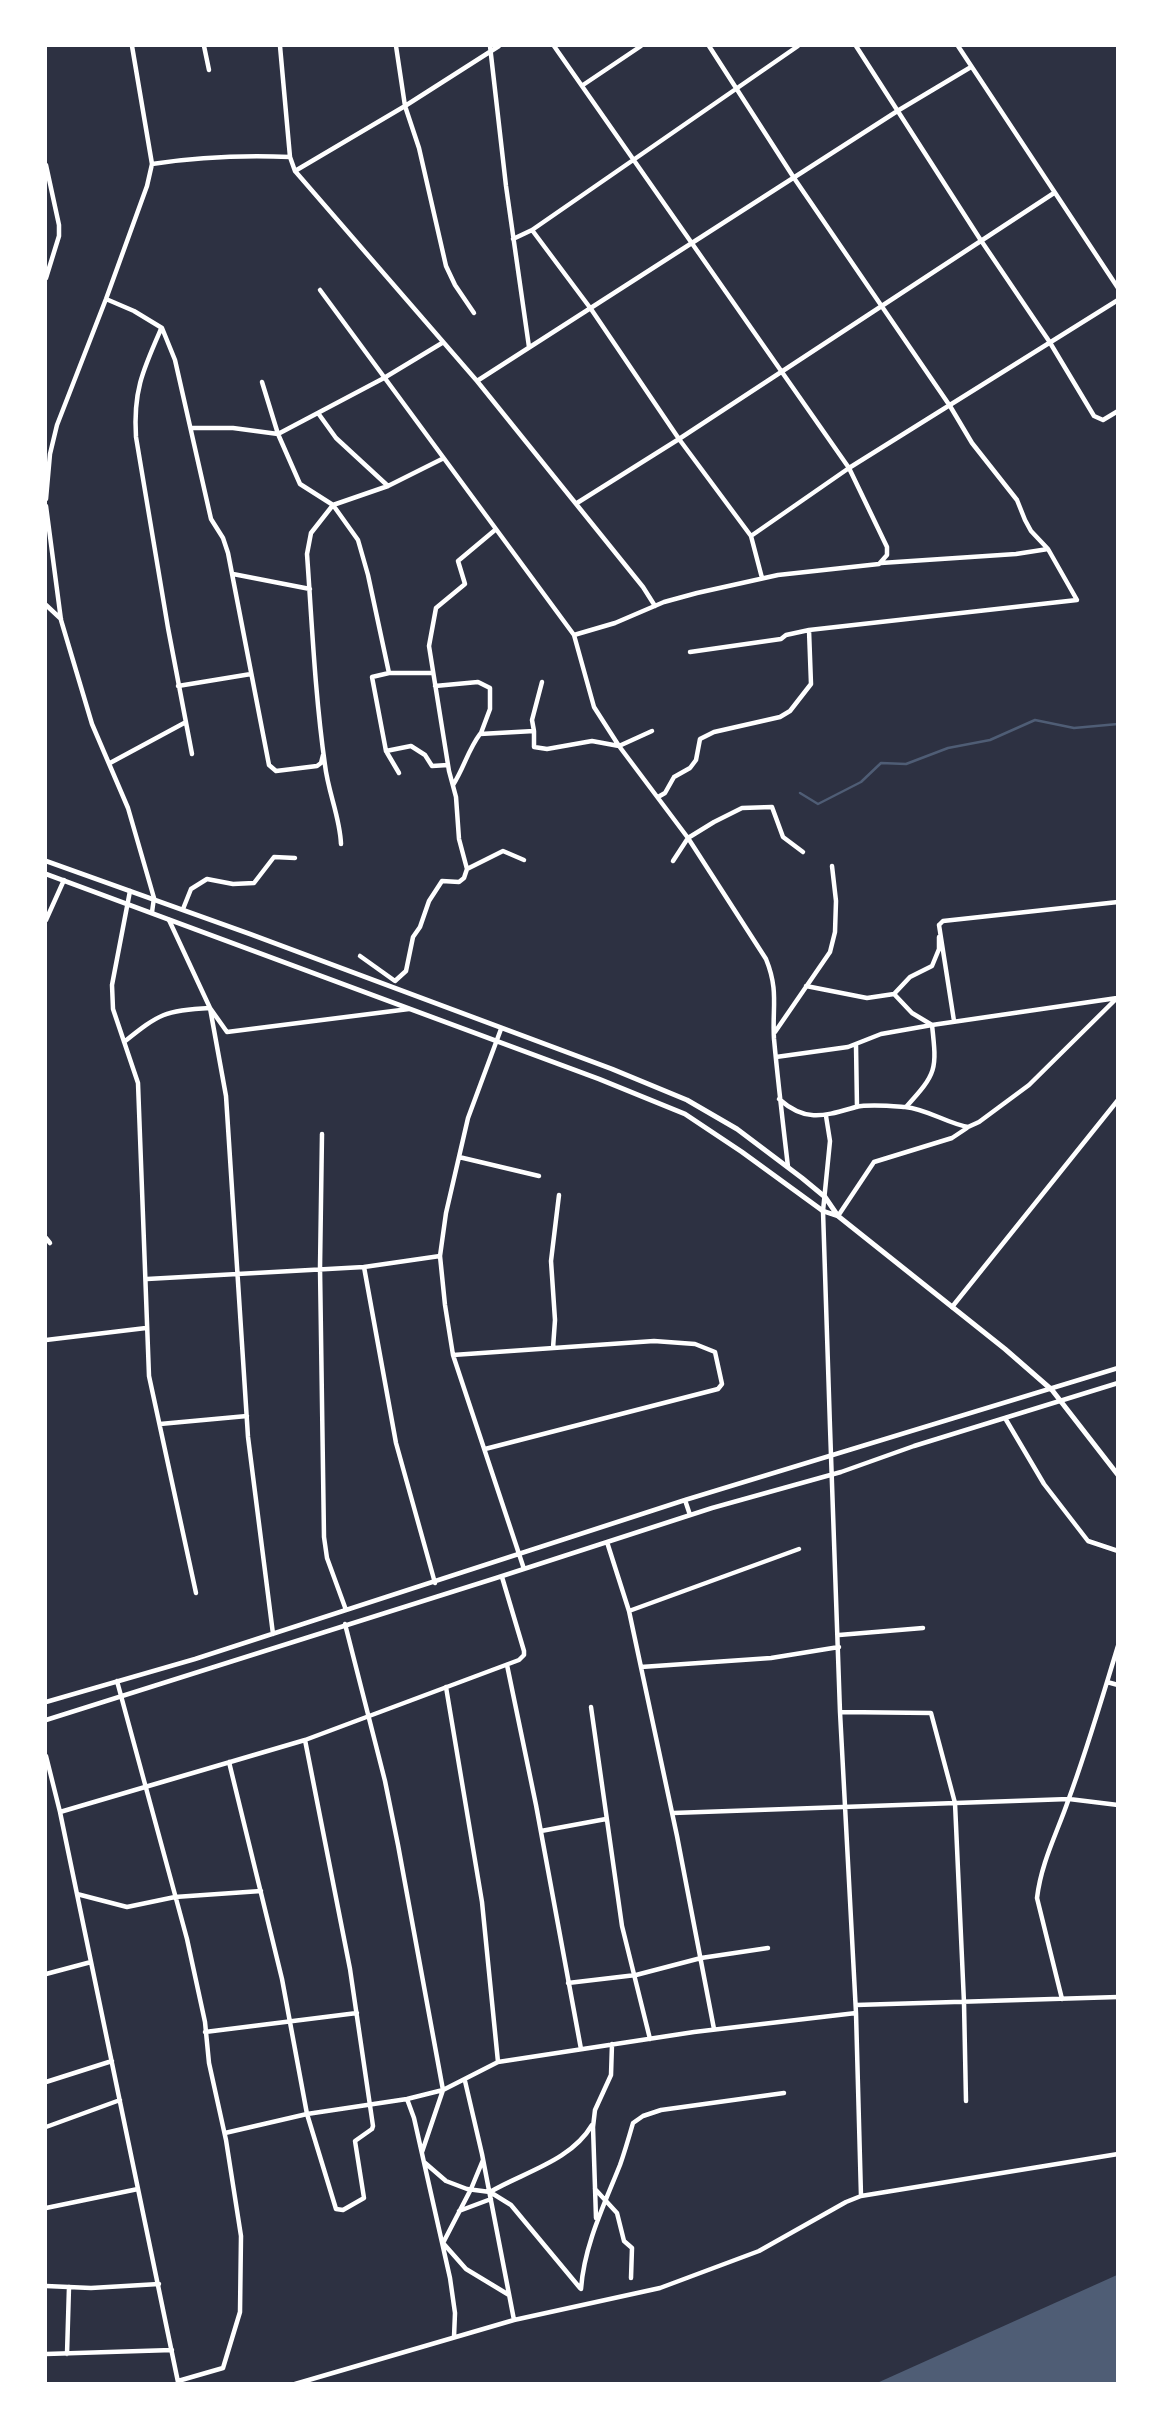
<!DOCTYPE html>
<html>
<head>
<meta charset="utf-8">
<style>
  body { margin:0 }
  #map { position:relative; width:1163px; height:2429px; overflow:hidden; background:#2d3142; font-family:Poppins,sans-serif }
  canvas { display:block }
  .frame { position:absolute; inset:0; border:47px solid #fff; pointer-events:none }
</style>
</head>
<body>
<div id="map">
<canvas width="1163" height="2429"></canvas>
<div class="frame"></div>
</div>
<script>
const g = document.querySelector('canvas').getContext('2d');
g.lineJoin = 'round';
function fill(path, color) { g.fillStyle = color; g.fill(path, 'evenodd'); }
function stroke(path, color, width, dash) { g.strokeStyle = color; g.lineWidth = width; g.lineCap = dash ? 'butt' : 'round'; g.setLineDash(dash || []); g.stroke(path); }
const water = new Path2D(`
  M1117,2275V2383H877Z`);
const stream = new Path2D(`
  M800,793L818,804L861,782L881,763L906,764L948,748L990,740L1035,720L1074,728L1118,724`);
const minor = new Path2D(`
  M204,46L209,70
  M280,46L290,157L295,171L477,381L643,587L655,606
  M396,46L405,106L419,148L446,266L455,285L474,313
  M490,46L506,186L529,347
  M709,46L794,178L950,406L972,443L1017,500L1025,520L1031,531L1048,549
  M856,46L980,239L1049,341L1094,416L1103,420L1118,411
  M958,46L1118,288
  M583,85L641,46
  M152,164C198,157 243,155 290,157
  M46,165L59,225V236L46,278
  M295,171L405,106L499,46
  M532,230L591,309L679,439L751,536L762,578
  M513,239L532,230L798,46
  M320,290L574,635L615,623L664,602L697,593L778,575L879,564L887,555V547L849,468L554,46
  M106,299L134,311L162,328L175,360L211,519L223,538L228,553L269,765L276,771L317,766L321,763L323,755
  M161,329C143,370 133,391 136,437L168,628L192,754
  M477,381L899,110L971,67
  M262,382L278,434L384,378L442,343
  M318,413L336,438L388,486
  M191,428H233L278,434L300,484L333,505L311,533L307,554C312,624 315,695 325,765C328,792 340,817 341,844
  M46,499L50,454L57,425L106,299L147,186L152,164L132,46
  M577,503L679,439L1054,193
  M46,506L61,620L92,724L128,808L154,898L152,912
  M751,536L849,468L1118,300
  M233,574L310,589
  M46,605L61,619
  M574,635L594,707L619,746L688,838L766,959C779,991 772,1007 774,1039C778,1082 783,1124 788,1167
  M690,652L781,639L786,635L809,630L1077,600L1048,549L1016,554L881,563
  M389,673H433
  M178,686L251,674
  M435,686L478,682L490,688V709L481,733
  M534,731L532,720L542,682
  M386,751L411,746L425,755L432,766L448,765
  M110,763L186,722
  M399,773L386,751L372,677L389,673L368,575L358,540L333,505L388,486L442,459
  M453,785C464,768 468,750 480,734L534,731V747L547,749L592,741L619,746L652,731
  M658,797L665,793L674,777L690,768L696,760L700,739L714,732L780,717L790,711L811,684L809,630
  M673,861L688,838L714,822L742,808L772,807L783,837L803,852
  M467,869L459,839L456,797L449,771L429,646L436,608L465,584L458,561L495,530
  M130,891L112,985L113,1009L138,1083L149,1376L196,1593
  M183,909L191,889L207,879L233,884L254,883L274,857L295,858
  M46,920L64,880
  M169,920L210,1008L226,1096L248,1437L273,1634
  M939,925L943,921L1118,902
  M939,925L954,1021
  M360,956L395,981L406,971L413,937L420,927L429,901L442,881L459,882L464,878L467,869L503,851L524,860
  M806,986L867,998L894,994L912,1013L932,1025C937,1070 937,1073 906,1107
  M894,994L910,977L932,966L939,949V937
  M501,1029L468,1118L446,1213L440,1256L445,1305L453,1355L524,1569
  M775,1032L830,952L835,932L836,901L832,866
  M124,1042C159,1014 165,1010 210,1008L227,1032L409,1009
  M856,1045L857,1107
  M776,1057L848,1047L881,1034L932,1025L1117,998
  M779,1099C806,1123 824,1116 856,1107C869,1104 891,1106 905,1107C927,1109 946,1123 968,1127L979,1122L1029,1085L1117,998
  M826,1116L830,1141L823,1211L830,1427L840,1712L856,2013L861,2196
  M322,1134L320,1268L324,1537L327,1558L346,1610
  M459,1157L539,1176
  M838,1216L874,1162L952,1138L967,1128
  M46,1238L50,1243
  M364,1267L396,1443L435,1583
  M147,1279L364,1267L440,1256
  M952,1307L1118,1100
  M46,1340L146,1328
  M553,1348L555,1320L551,1261L559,1195
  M453,1355L654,1341L695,1344L715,1352L722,1384L718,1389L485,1449
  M1005,1418L1044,1484L1088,1541L1118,1551
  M160,1424L247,1416
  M685,1500L690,1515
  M607,1542L629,1611L677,1836L714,2029
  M629,1611L799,1549
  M345,1624L385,1781L398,1845L443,2090L422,2152
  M839,1635L923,1628
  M507,1665L536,1805L581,2049
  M641,1667L771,1658L839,1647
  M117,1681L187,1939L205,2022L209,2063L226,2140L241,2236L240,2312L223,2368L178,2381
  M1107,1682L1118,1685
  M446,1687L482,1902L498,2062
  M46,1702L195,1659L685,1500L1118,1368
  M591,1707L622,1926L650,2039
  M840,1712L931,1713L955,1803L964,2003L966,2101
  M46,1720L496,1578L712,1508L841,1472L914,1446L1118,1383
  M46,1756L60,1812L178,2382
  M229,1762L282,1979L307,2114L336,2209L343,2210L364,2198L355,2141L372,2129L373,2126L350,1969L305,1740
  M60,1812L305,1740L519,1660L524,1655V1651L502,1577
  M673,1813L1069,1799L1118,1805
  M541,1831L606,1819
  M77,1894L127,1907L175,1897L261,1891
  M46,1974L91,1962
  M568,1983L636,1975L701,1958L768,1948
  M1062,1999L1037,1898C1041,1863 1057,1833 1068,1801C1087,1750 1102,1698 1118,1646
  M856,2005L1118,1997
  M205,2032L357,2013
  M465,2081L482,2154L514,2320
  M46,2082L112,2061
  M407,2099L414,2118L450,2278L455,2313L454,2337
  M46,2127L120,2100
  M225,2133L307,2114L407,2099L443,2090L498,2062L694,2032L856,2013
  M483,2160L471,2189L443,2243L466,2269L509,2295
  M424,2162L446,2181L467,2189L490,2192L511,2205L580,2288
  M595,2189L617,2213L624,2241L632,2248L631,2278
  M490,2192C524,2172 571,2161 592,2125
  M46,2208L138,2189
  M459,2211L491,2199
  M596,2218L593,2127L595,2110L611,2075L612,2044
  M46,2286L91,2288L159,2284
  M581,2289C584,2246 604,2205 620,2165C625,2151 629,2137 633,2123L643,2116L661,2110L784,2093
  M46,2354L172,2350
  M67,2354L69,2287
  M295,2384L514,2320L660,2288L759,2251L846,2202L861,2196L1118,2154`);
const tertiary = new Path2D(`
  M46,861L250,934L612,1069L687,1100L737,1129L802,1178L825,1197L838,1216L1005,1349L1052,1390L1118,1475
  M46,874L599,1079L685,1114L742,1152L823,1211L838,1216`);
fill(water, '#4f5d75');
stroke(stream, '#4f5d75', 2.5);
stroke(minor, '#fff', 4.5);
stroke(tertiary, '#fff', 5);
</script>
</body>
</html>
